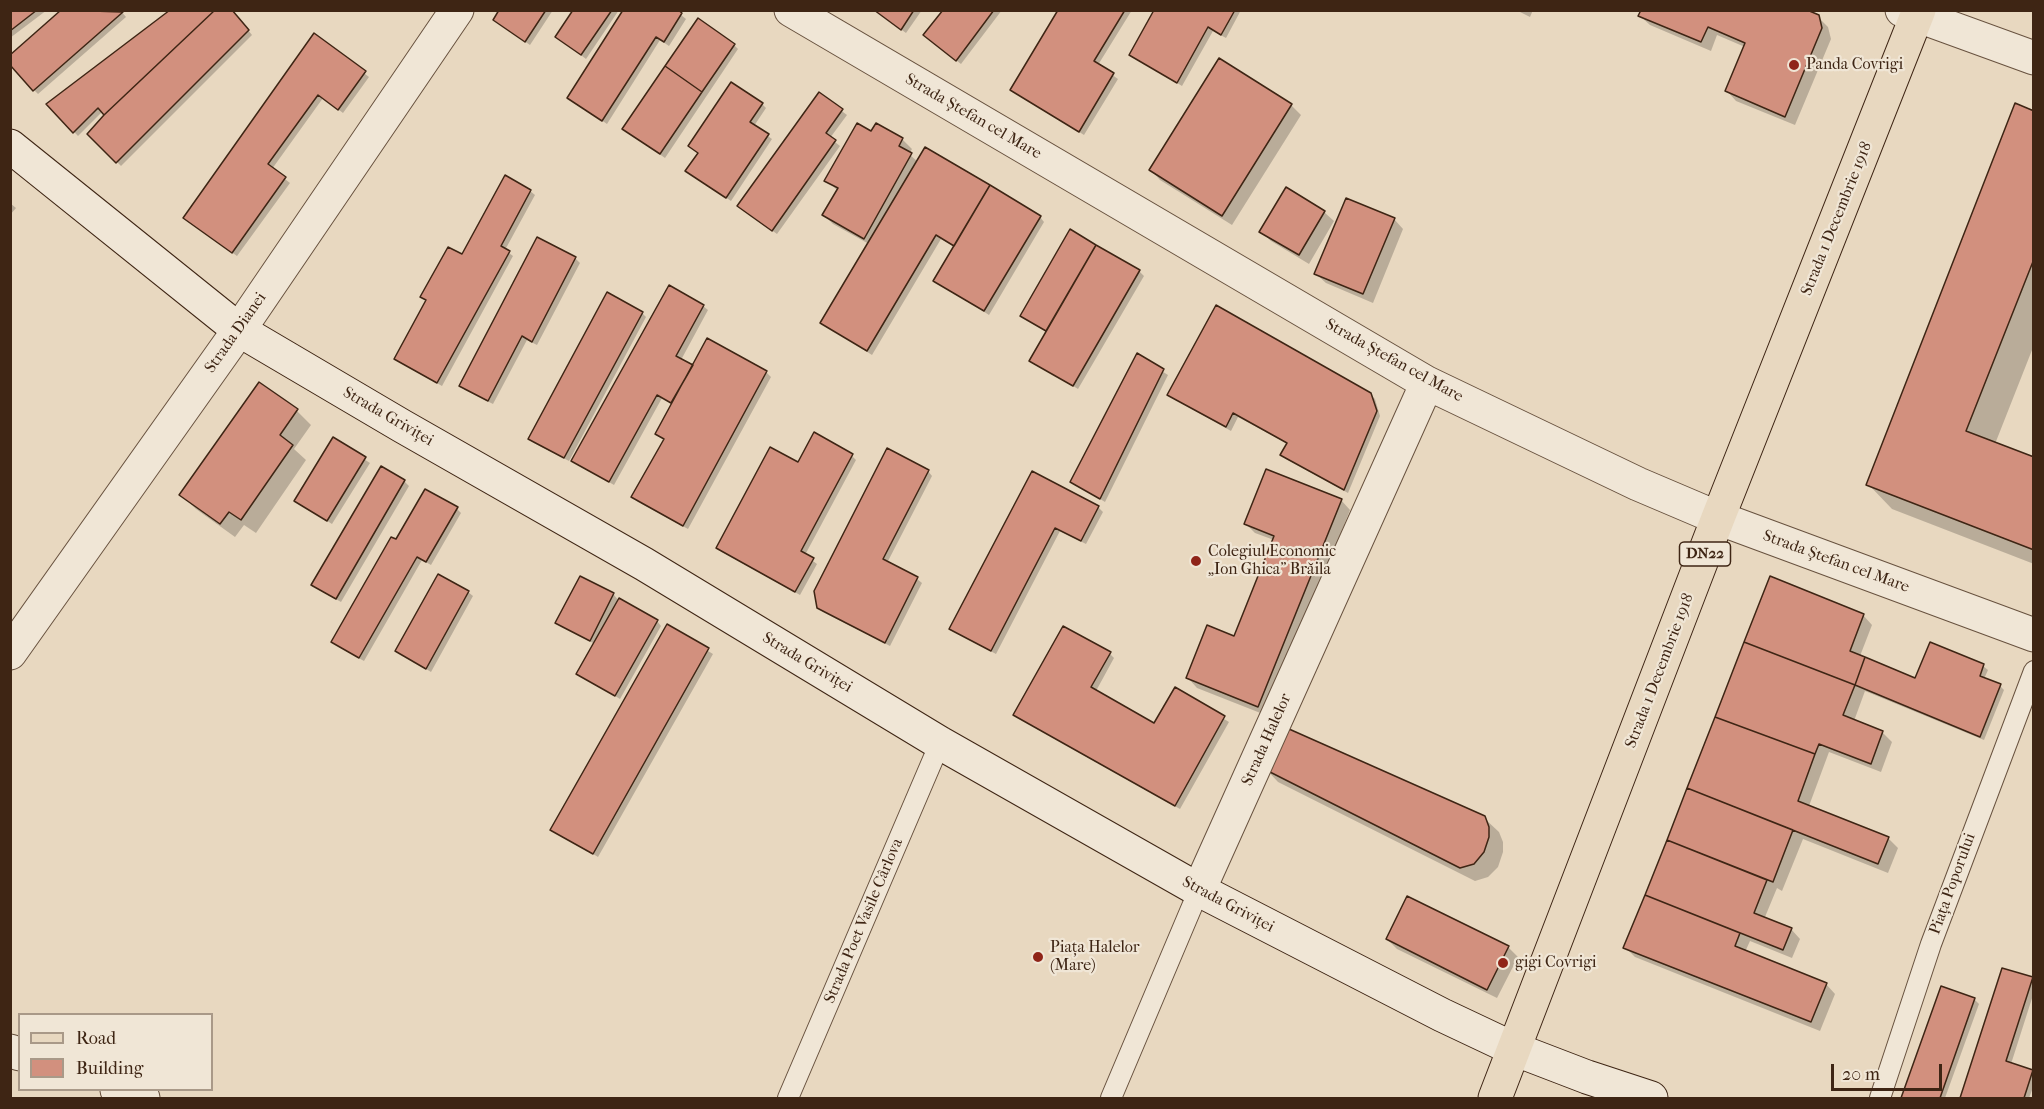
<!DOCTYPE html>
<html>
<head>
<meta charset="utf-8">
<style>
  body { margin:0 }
  #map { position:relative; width:2044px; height:1109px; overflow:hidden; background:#e8d8c0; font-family:"IM FELL French Canon",serif }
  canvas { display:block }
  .frame { position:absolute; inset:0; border:12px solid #3e2514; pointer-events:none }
  .legend { position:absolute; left:18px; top:1013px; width:195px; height:78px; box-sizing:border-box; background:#f0e6d6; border:2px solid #a99988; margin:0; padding:8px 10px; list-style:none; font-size:18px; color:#3e2514 }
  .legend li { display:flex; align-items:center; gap:12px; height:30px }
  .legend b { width:30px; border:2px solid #a99988 }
  .scale { position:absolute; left:1831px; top:1064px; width:111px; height:27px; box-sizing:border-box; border:3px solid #3e2514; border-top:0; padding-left:8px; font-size:18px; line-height:21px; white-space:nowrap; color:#3e2514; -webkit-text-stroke:4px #f0e6d6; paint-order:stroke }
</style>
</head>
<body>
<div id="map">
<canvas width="2044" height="1109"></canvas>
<div class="frame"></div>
<ul class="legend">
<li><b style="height:8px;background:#e8d8c0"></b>Road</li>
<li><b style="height:16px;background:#d2907e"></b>Building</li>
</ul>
<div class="scale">20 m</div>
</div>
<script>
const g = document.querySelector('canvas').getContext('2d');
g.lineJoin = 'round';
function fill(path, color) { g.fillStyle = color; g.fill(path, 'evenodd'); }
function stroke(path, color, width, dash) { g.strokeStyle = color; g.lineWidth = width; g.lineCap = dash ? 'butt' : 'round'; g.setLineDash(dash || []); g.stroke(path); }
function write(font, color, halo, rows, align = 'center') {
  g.font = font + ' "IM FELL French Canon",serif'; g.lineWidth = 4.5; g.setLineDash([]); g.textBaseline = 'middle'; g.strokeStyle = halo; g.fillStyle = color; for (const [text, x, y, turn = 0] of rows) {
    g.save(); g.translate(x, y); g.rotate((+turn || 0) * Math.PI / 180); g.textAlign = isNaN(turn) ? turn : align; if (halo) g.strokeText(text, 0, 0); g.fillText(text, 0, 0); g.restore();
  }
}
const shadow = new Path2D(`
  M10,10H47L10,38Z
  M63,10H120L126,17L38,94L34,90Z
  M232,10L252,35L121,166L89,134L106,115L103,111L78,136L48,104Z
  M501,10H553L530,45L499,24Z
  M575,10H619L586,59L557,37Z
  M675,10L686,19L669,46L660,40L607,124L569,98Z
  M922,10L906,33L876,11Z
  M945,10H1002L961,64L930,40Z
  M1060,10H1132L1098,65L1118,79L1084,135L1012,89Z
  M1156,10H1241L1226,38L1213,31L1182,86L1131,55Z
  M1516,10H1533L1530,17Z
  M1640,16L1818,17L1828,27L1831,39L1795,125L1736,101L1727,91L1745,47L1717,35L1711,51L1650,25Z
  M314,35L369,77L343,113L323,98L272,169L290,183L237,256L189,222Z
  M734,45L738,49L665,158L629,133Z
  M1219,60L1291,105L1301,115L1232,225L1160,180L1151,170Z
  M819,94L847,115L830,138L840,146L777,234L743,210Z
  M762,104L766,108L754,126L772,139L731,201L687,171L699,154L690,146Z
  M2034,112V345L1995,444L2034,459V564L1892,509L1868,484Z
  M872,133L902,139L912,149L909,154L918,162L1040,217L1044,222L989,315L935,280L955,247L941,239L872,355L822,323L869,244L833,224L824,215L838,191L826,180Z
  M530,191L535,195L505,250L513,256L442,386L401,363L396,359L427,302L422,297Z
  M10,203L16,208L10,215Z
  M1324,212L1334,221L1309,264L1271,241L1261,232Z
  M1394,219L1403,229L1373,303L1326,283L1316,274Z
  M1071,232L1139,271L1144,276L1078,389L1031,360L1047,332L1022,316Z
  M575,258L580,263L537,345L527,340L493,404L465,390L461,386Z
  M703,306L708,310L681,360L693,367L766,372L771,377L688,529L638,502L633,497L664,440L657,434L672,404L662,398L614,485L573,461Z
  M642,313L646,317L569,461L534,443L530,438Z
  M1138,356L1168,375L1105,502L1071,481Z
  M259,384L297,411L311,425L294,449L306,460L256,533L244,525L235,537L196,509L181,495Z
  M1370,394L1375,399L1380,416L1348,493L1286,459L1282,455L1288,444L1238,417L1231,431L1174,399L1169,395Z
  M333,439L370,463L332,524L296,501Z
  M852,456L856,460L805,555L817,564L800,595L722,552L717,548L798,464Z
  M928,471L932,476L887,563L917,579L922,583L890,646L823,612L818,607Z
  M1033,473L1098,507L1103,512L1086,544L1060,531L996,654L956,633L951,629Z
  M404,481L409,486L341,602L318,589Z
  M1341,500L1350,510L1268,716L1197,688L1188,678L1234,638L1274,540L1255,533L1245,523Z
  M457,509L461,513L431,565L422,560L364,661L337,646L333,641L396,541Z
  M580,578L614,595L619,601L657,621L661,626L620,699L578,673L595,644L561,627L557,622Z
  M1771,578L1863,615L1872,625L1860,656L1916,680L1983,666L1988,670L1984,679L2000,686L2004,690L1984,740L1865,691L1854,721L1882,732L1892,742L1881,772L1829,752L1809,806L1888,838L1898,848L1888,873L1803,839L1782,891L1777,888L1765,917L1791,929L1800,939L1792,958L1750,941L1745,952L1826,984L1835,994L1820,1031L1635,957L1625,947Z
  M468,592L473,596L431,672L397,651Z
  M667,626L713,654L598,857L552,829Z
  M1110,654L1114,658L1096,691L1155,725L1175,689L1229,722L1180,809L1020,719L1015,715Z
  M1264,767L1484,818L1499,832L1503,842V852L1498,867L1488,877L1475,881L1278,782Z
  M1387,939L1508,947L1518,957L1497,998L1397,949Z
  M2003,970L2034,980V992L2011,1064L2032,1071L2034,1085L2029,1098H1962Z
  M1942,988L1975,1000L1979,1004L1945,1098H1902Z`);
const building = new Path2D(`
  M10,10H37L10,31Z
  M61,10L123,12L33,91L10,65V55Z
  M170,10H215L104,115L98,108L73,133L46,104Z
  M215,10H232L249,30L116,163L87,134L104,115Z
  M499,10H546L525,42L493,20Z
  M573,10H612L581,55L555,37Z
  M623,10H678L682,13L664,42L656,37L602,121L567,98Z
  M874,10H914L901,30Z
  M943,10H994L956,61L923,35Z
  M1058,10H1125L1094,61L1114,73L1079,132L1010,90Z
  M1154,10H1235L1221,35L1208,27L1177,83L1129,55Z
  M1641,10H1807L1819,15L1822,28L1785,117L1725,91L1745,43L1708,27L1701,42L1638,16Z
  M698,18L735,44L702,92L665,66Z
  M314,33L366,71L338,110L318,95L268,164L286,177L232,253L183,218Z
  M1219,58L1292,104L1222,216L1149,170Z
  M665,66L702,92L660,154L622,129Z
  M731,82L763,103L750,122L769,134L726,198L685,171L698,153L688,146Z
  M819,92L843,109L826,133L836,140L772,231L737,206Z
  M2015,103L2034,111V259L1966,431L2034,457V550L1866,485Z
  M857,123L871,131L876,123L903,138L899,146L912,153L864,239L822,215L838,188L824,181Z
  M925,147L990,185L954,246L936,235L867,351L820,323Z
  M505,175L531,190L501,246L510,251L437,383L394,359L426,300L420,297L448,247L462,254Z
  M990,185L1041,216L984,311L933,281Z
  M1286,187L1325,211L1299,255L1259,232Z
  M1346,198L1395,218L1363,294L1314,274Z
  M1070,229L1096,245L1046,331L1020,316Z
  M537,237L576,257L532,342L522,336L488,401L459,386Z
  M1096,245L1140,270L1073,386L1029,361Z
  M669,285L704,305L676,356L693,365L671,403L657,395L609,482L571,461Z
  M607,292L643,312L564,458L528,439Z
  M1216,305L1371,393L1377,411L1344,490L1280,455L1287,443L1233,413L1226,427L1167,395Z
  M707,338L767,371L683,526L631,497L664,439L655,434Z
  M1137,353L1164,369L1100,499L1070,482Z
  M259,382L298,409L280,435L293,445L241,520L229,512L220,524L179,495Z
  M814,432L853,454L801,551L814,558L795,592L716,548L770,447L798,462Z
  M333,437L366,457L327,521L294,501Z
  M887,448L929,470L883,559L918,577L885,643L817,608L814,591Z
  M381,466L405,480L336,599L311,585Z
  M1266,469L1342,499L1258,707L1186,678L1207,625L1234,636L1274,536L1244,524Z
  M1032,471L1099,506L1081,541L1055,528L991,651L949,629Z
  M425,489L458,507L426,562L417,557L359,658L331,642L391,537L396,539Z
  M438,574L469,591L426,669L395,651Z
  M580,576L614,593L590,641L555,623Z
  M1770,576L1864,614L1850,651L1865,657L1855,685L1744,642Z
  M619,598L658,620L615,696L576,674Z
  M667,624L709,648L593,854L550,830Z
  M1063,626L1111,652L1091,687L1154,723L1175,687L1225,716L1175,806L1013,715Z
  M1744,642L1855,685L1843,715L1883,731L1871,764L1819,744L1815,754L1715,717Z
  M1930,642L1984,664L1980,676L2001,684L1980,737L1855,685L1865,657L1915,678Z
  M1715,717L1815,754L1798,801L1889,837L1878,864L1687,788Z
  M1280,725L1485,816L1489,827V837L1484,852L1474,864L1460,868L1262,768Z
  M1687,788L1793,830L1773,882L1667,840Z
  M1667,840L1767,880L1754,913L1792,928L1783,950L1645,895Z
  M1645,895L1740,933L1735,946L1827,983L1811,1022L1623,948Z
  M1407,896L1509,946L1487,990L1386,939Z
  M2002,968L2033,977L2006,1061L2033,1070L2024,1098H1960Z
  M1941,986L1975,998L1940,1098H1901Z`);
const lane = new Path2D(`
  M788,1098L940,743
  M1111,1098L1199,890
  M1880,1098L1931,944L2034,671`);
const street = new Path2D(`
  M791,10L1427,383L1638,484L1718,518L2034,635
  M1902,10L2034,58
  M10,653L239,330L457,10
  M1199,890L1427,383
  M10,1051L20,1054
  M117,1090L143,1098`);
const secondary = new Path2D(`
  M10,146L239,330L402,426L644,564L940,743L1199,890L1442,1015L1514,1049L1587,1077L1651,1098`);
const primary = new Path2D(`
  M1495,1098L1718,518L1919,10`);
const markers = [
  [1794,65,6,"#8f2418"],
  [1196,561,6,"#8f2418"],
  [1038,957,6,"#8f2418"],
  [1503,963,6,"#8f2418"]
];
const shields = [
  [1705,554,51]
];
const shieldNames = [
  ["DN22",1705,554]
];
const poiNames = [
  ["Panda Covrigi",1806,65],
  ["Colegiul Economic",1208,552],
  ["„Ion Ghica” Brăila",1208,570],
  ["Piața Halelor",1050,948],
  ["(Mare)",1050,966],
  ["gigi Covrigi",1515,963]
];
const streetNames = [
  ["Strada Ștefan cel Mare",973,117,30],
  ["Strada 1 Decembrie 1918",1837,219,-68],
  ["Strada Dianei",236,333,-55],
  ["Strada Ștefan cel Mare",1394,361,29],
  ["Strada Griviței",388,417,30],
  ["Strada Ștefan cel Mare",1836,562,20],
  ["Strada Griviței",807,663,31],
  ["Strada 1 Decembrie 1918",1660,671,-69],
  ["Strada Halelor",1267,740,-66],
  ["Piața Poporului",1953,884,-70],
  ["Strada Griviței",1228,905,28],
  ["Strada Poet Vasile Cârlova",864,921,-67]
];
fill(shadow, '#0003');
fill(building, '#d2907e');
stroke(building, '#3e2514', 1.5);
stroke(lane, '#68523f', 22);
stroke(street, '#68523f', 35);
stroke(secondary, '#3e2514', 35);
stroke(primary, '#3e2514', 35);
stroke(lane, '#f0e6d6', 20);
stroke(street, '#f0e6d6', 33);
stroke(secondary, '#f0e6d6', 33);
stroke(primary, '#e8d8c0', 33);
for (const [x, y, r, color] of markers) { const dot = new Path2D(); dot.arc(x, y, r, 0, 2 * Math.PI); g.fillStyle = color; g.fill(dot); stroke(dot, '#f0e6d6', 2); }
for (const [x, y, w] of shields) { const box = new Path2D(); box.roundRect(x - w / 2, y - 12, w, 24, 4.5); g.fillStyle = '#f0e6d6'; g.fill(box); stroke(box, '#3e2514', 1.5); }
write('bold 15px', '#3e2514', null, shieldNames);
write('16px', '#3e2514', '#f0e6d6', poiNames, 'left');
write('16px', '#3e2514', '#f0e6d6', streetNames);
</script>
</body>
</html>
